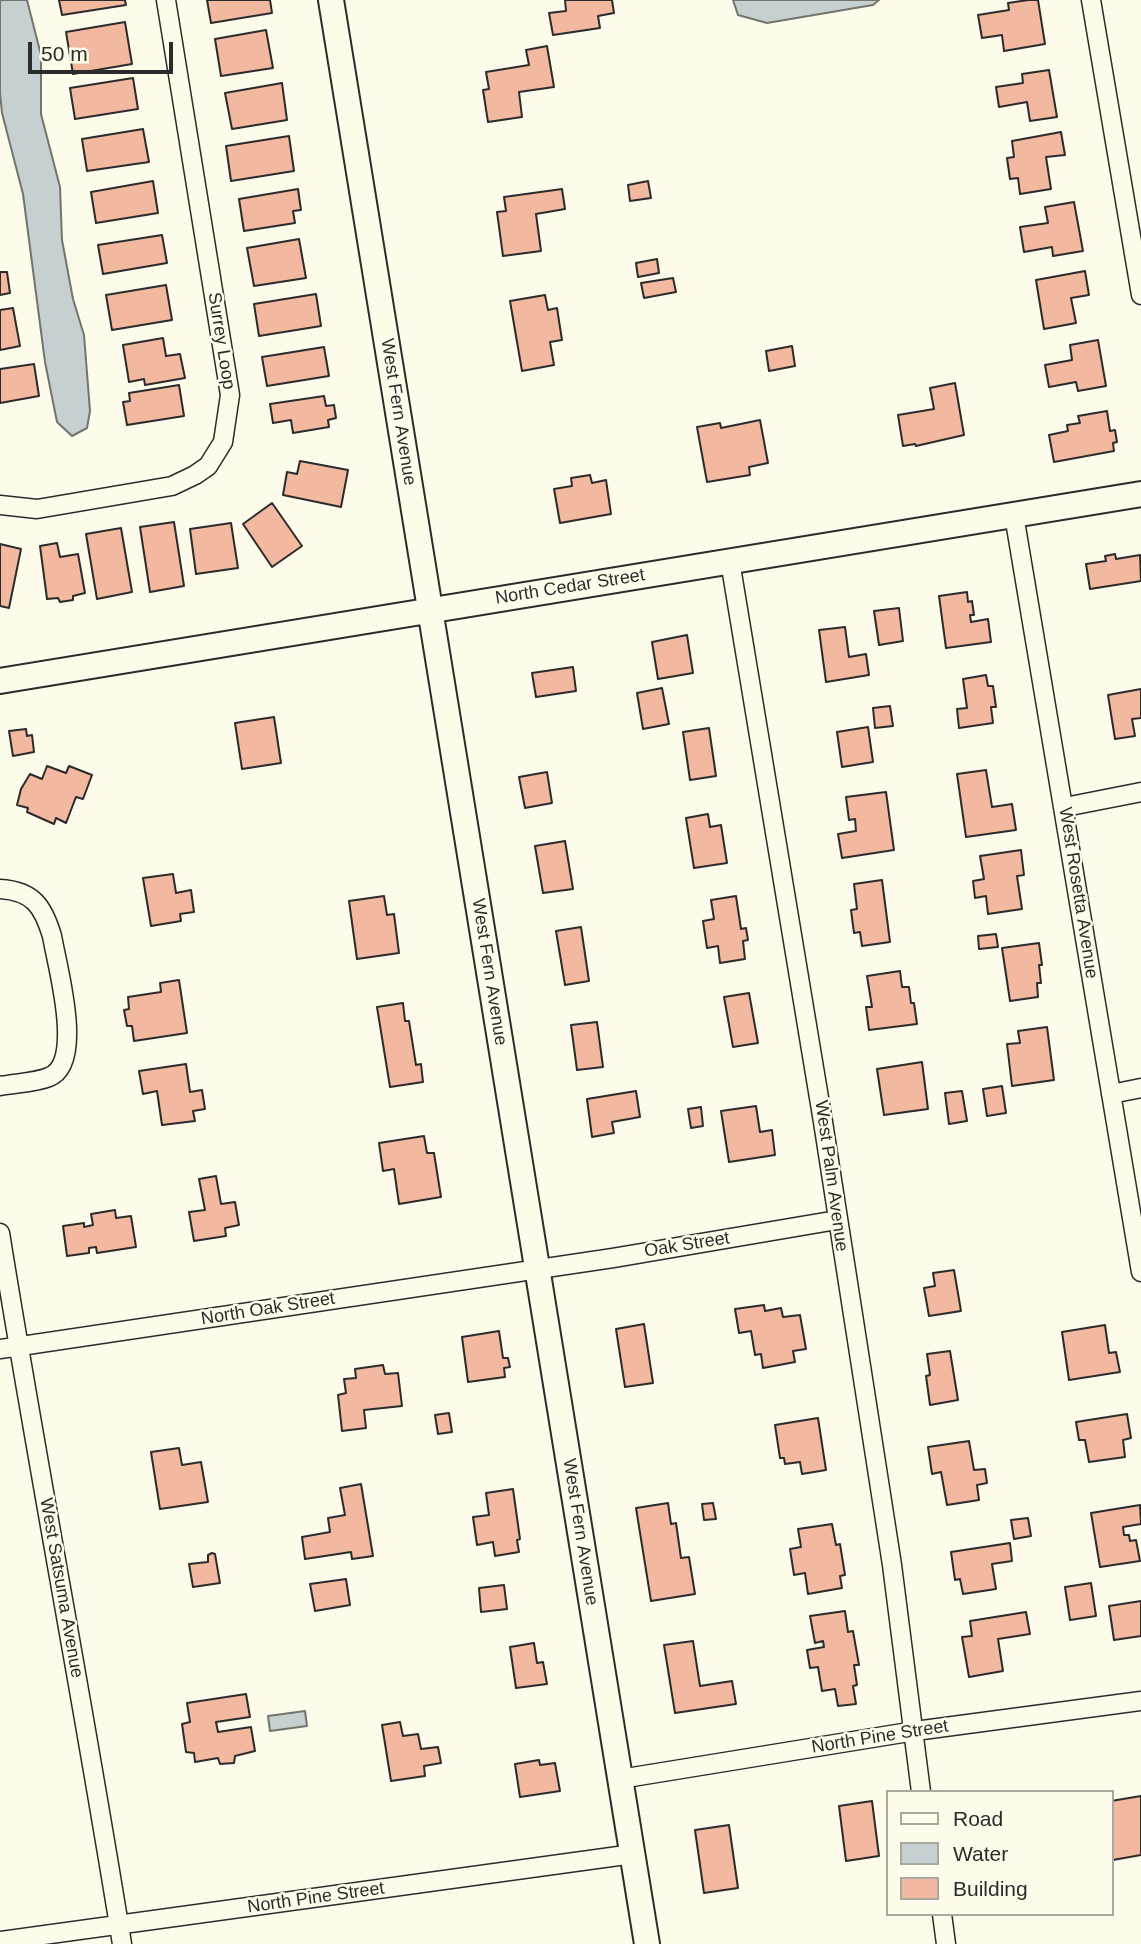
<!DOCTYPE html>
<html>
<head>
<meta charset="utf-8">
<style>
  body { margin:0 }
  #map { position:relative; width:1141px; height:1944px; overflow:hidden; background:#fdfbea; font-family:Helvetica,sans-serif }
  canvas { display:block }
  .legend { position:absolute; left:886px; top:1790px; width:228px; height:126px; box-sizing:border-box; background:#fdfbea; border:2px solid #a9a89e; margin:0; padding:9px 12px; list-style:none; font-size:21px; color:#2b2b2b }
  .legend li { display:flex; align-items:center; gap:14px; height:35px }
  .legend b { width:35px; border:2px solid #a9a89e }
  .scale { position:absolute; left:28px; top:42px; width:145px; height:32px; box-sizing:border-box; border:4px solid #2b2b2b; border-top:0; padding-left:9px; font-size:21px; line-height:24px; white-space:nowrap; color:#2b2b2b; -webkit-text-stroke:5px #fdfbea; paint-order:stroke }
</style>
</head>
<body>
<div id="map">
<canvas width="1141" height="1944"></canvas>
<ul class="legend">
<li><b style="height:9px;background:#fdfbea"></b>Road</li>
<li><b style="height:19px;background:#c7d0d0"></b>Water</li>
<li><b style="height:19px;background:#f2b8a0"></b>Building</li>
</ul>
<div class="scale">50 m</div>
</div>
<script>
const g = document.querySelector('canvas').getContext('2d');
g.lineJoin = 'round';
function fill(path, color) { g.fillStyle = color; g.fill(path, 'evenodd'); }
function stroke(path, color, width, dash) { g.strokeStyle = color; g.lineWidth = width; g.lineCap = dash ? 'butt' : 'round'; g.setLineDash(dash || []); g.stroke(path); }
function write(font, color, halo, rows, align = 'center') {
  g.font = font + ' Helvetica,sans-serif'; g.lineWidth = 5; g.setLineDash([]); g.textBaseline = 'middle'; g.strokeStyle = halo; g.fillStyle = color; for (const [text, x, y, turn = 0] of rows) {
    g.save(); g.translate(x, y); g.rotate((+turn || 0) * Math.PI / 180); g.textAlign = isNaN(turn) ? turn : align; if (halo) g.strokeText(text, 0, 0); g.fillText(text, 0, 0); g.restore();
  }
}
const water = new Path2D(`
  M0,0H27L41,55V114L60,187L62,240L73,299L84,335L90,411L87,428L72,436L57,422L45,362L23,194L2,113L0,93Z
  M733,0H879L873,5L767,23L738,15Z
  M305,1711L307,1726L270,1731L268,1716Z`);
const building = new Path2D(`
  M59,0H125L126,5L62,15Z
  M207,0H270L272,13L211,23Z
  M565,0H612L614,13L598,16L600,28L553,35L549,13L566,11Z
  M1028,0H1038L1045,44L1004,51L1002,35L982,38L978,15L1009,10L1008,3Z
  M125,22L132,64L73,74L66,32Z
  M266,30L273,68L221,76L215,39Z
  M547,46L554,87L519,92L522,117L488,122L483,90L489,89L486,72L529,65L526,50Z
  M1049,70L1057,117L1030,121L1027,102L999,107L996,87L1023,83L1022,74Z
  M133,78L138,109L75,119L70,88Z
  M282,83L287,120L232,129L225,93Z
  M143,129L149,162L87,171L82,139Z
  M1061,132L1065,155L1046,157L1051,189L1020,194L1018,178L1010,179L1007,158L1014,157L1012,141Z
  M289,136L294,171L231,181L226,146Z
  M153,181L158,213L96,223L91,192Z
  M648,181L651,198L630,201L628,185Z
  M298,189L301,210L293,211L295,223L244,231L239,199Z
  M562,189L565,209L536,214L541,251L503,256L497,212L506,211L504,197Z
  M1074,202L1083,251L1053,256L1052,247L1024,252L1020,227L1048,223L1045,207Z
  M162,235L167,263L103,274L98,245Z
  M299,239L306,278L254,286L247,248Z
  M657,259L659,273L638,277L636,263Z
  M1085,271L1089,295L1071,298L1076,323L1044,329L1036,280Z
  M0,272H7L10,293L0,295Z
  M673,278L676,292L644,298L641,283Z
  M166,285L172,320L112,330L106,295Z
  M316,294L321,326L259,336L254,304Z
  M545,295L548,310L557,308L562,340L550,342L554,365L522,371L510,301Z
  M13,308L20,346L0,350V310Z
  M163,338L166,356L180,354L185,378L145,385L144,379L129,382L123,345Z
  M1098,340L1106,386L1078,391L1076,382L1049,387L1045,365L1072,360L1070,345Z
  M792,346L795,366L769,371L766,351Z
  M324,347L329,376L267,386L262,357Z
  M34,364L39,396L0,403V369Z
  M955,383L964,435L916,446L915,444L903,446L898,415L934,409L930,388Z
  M179,385L184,416L127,425L123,402L130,401L129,393Z
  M324,396L326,406L334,405L336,418L328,420L329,427L293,433L291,420L273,423L270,404Z
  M1107,411L1110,431L1115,430L1117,442L1113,443L1114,451L1054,462L1049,435L1068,431L1067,425L1080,423L1078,416Z
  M760,420L768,463L749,467L750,475L707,482L697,427L720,423L721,428Z
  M300,461L348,470L341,507L283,495L287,472L297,474Z
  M590,475L592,483L606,480L611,514L560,523L554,489L572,486L571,478Z
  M272,503L302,546L272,567L243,524Z
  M174,522L184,586L150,592L140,527Z
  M231,523L238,568L196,574L190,529Z
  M121,528L132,592L97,599L86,534Z
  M57,543L60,557L78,554L85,593L73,596V600L60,602L58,598L47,599L40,546Z
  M0,544L21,549L9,608L0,606Z
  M1115,554L1116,559L1140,555L1141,581L1090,589L1086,564L1106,561L1105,556Z
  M967,592L968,602L972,601L974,615H970L971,622L988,619L991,642L946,648L939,596Z
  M899,608L903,641L879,645L874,611Z
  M845,627L849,657L866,654L869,675L826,682L819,630Z
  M687,635L693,673L658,679L652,642Z
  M573,667L576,691L536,697L532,673Z
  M986,675L988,686H993L996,707H991L993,723L959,728L957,709L967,708L963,679Z
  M662,688L669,724L643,729L637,693Z
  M1141,689V718L1132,719L1135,736L1115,739L1108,695Z
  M890,706L893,726L875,728L873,708Z
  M274,717L281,763L242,769L235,723Z
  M868,727L873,762L842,767L837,732Z
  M709,728L716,776L690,780L683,732Z
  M26,729L27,736L32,735L34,752L13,756L9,731Z
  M47,766L66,773L69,766L92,775L83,799L76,797L66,823L56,818L54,824L27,812L28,808L17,805L21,789L30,774L42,779Z
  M986,770L992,807L1012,804L1016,830L966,837L957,774Z
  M547,772L552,803L525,808L519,777Z
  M886,792L894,850L842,858L838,834L856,831L855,819L849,820L846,797Z
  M708,814L710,827L721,825L727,863L694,868L686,818Z
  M565,841L573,889L543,893L535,846Z
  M1021,850L1024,875L1017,876L1022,909L988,914L986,896L975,898L973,881L984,879L980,856Z
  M173,874L176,893L191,890L194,912L180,914L181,921L151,926L143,878Z
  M882,880L890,942L862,946L860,932L854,933L851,910L857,909L854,884Z
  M384,896L387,915L394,914L399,953L357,959L349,901Z
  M736,896L741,929L746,928L748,940L743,941L745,959L720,963L718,946L707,948L703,921L714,919L711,900Z
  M581,927L589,981L565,985L556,931Z
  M996,934L998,947L979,949L978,936Z
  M1039,943L1042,965H1039L1041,983H1037L1038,997L1010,1001L1002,948Z
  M900,971L902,987H909L911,1003H914L917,1024L869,1030L866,1007H872L867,976Z
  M179,980L187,1033L134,1041L132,1026H127L124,1010L129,1009L128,997L161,992L160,983Z
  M749,993L758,1043L733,1047L724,997Z
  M403,1003L405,1021H409L416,1065L421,1064L423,1082L390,1087L377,1007Z
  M597,1022L603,1067L577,1070L571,1025Z
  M1047,1027L1054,1080L1012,1086L1007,1044L1020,1043L1018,1031Z
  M922,1062L928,1109L884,1115L877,1069Z
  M186,1064L190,1092L202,1090L205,1109L193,1111L195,1121L162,1125L157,1091L143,1094L139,1071Z
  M1002,1086L1006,1113L987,1116L983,1089Z
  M636,1091L640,1117L612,1122L614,1133L592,1137L587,1099Z
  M962,1091L967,1121L949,1124L945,1093Z
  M756,1106L760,1132L772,1130L775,1155L729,1162L721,1111Z
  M701,1107L703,1126L691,1128L688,1109Z
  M424,1136L427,1153H434L441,1197L399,1204L394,1169L383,1171L379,1143Z
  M216,1176L221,1204L235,1202L239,1225L225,1228L226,1236L194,1241L189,1212L205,1210L199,1179Z
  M115,1210L116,1218L131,1216L136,1247L97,1253L96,1247L89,1248V1253L67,1256L63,1226L84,1223V1227L93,1225L91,1214Z
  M954,1270L961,1311L929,1316L924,1288L935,1286L933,1273Z
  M764,1305L765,1311L781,1308L783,1317L800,1315L806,1349L793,1351L795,1362L763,1368L761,1354L755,1355L751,1331L739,1333L735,1309Z
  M644,1324L653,1383L625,1387L616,1329Z
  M1105,1325L1109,1353L1116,1352L1120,1372L1069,1380L1062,1332Z
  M499,1331L503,1358H508L510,1367L504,1368L505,1377L468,1382L462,1337Z
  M950,1351L958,1400L930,1405L926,1376L930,1375L927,1354Z
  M383,1365L385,1374L398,1373L402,1406L364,1410L366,1428L342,1431L338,1395L346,1393L344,1379L356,1378L355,1369Z
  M449,1413L452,1432L438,1434L435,1415Z
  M1127,1414L1131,1438L1123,1440L1125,1457L1089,1462L1085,1440H1079L1076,1422Z
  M818,1418L826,1470L802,1474L800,1462L785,1464L784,1458H780L775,1425Z
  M969,1441L974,1470L985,1469L987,1483L977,1485L979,1500L947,1505L941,1472L932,1474L928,1447Z
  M179,1448L182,1465L201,1462L208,1502L160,1509L151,1452Z
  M361,1484L373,1556L352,1559L351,1552L305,1559L302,1537L330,1532L328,1518L345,1515L340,1488Z
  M513,1489L520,1539L517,1540L519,1552L495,1556L493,1542L477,1545L473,1517L489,1515L486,1493Z
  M668,1503L671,1524L676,1523L681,1558L689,1557L695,1594L651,1601L636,1508Z
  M713,1503L716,1519L704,1520L702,1504Z
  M1140,1505L1141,1524L1123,1527L1124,1535H1129L1130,1541L1136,1540L1140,1561L1100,1567L1091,1513Z
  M1028,1518L1031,1536L1014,1539L1011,1520Z
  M832,1524L836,1545L840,1544L845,1575L840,1576L842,1588L808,1594L805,1573L794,1575L790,1549L801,1547L798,1529Z
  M1010,1543L1012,1561L992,1564L996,1589L963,1594L960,1579L955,1580L951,1552Z
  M212,1553L215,1554L220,1583L193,1587L189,1564L208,1562V1555Z
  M346,1579L350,1605L315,1611L310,1584Z
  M1091,1583L1096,1616L1070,1620L1065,1587Z
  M504,1585L507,1609L481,1612L479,1588Z
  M1141,1601V1636L1114,1640L1109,1606Z
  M845,1611L848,1632L853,1631L859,1665H854L857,1685L853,1686L856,1704L838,1706L835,1689L822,1691L818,1667L810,1668L807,1650L824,1647L823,1641L815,1643L810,1616Z
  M1026,1612L1030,1634L998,1639L1003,1671L969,1677L962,1637L972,1636L970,1621Z
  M693,1641L700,1686L732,1681L736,1704L675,1713L664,1645Z
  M534,1643L537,1663L543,1662L547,1684L516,1688L510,1647Z
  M246,1694L250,1717L216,1722L218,1732L251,1727L255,1751L235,1756L234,1763L220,1764L218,1758L195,1762L194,1753L186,1752L182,1724L190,1722L187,1703Z
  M400,1722L403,1736L418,1734L421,1749L438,1747L441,1763L424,1766L425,1776L391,1781L382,1725Z
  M539,1760L540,1765L555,1763L560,1791L520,1797L515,1764Z
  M1141,1796V1855L1113,1860L1111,1801Z
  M872,1801L879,1856L846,1861L839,1806Z
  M729,1825L738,1888L704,1893L695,1830Z`);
const street = new Path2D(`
  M1091,0L1141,295
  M0,505L37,509L172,486L195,475L208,466L223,442L230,395L166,0
  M1014,515L1141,1272
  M730,561L823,1122L892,1565L921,1792
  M1065,807L1141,792
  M0,889C33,891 43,906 52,936C57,966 85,1063 49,1077C35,1083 15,1083 0,1086
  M1111,1094L1141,1088
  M0,1233C38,1470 84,1706 122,1944
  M0,1349L613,1258L837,1220
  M620,1779L915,1731L1141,1701
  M942,1914L946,1944
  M0,1941L633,1854`);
const secondary = new Path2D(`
  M331,0L647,1944
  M0,681L1141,494`);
const streetNames = [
  ["Surrey Loop",221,341,81],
  ["West Fern Avenue",398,412,81],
  ["North Cedar Street",570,587,-9],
  ["West Rosetta Avenue",1078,893,81],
  ["West Fern Avenue",489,972,81],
  ["West Palm Avenue",831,1176,82],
  ["Oak Street",687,1245,-9],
  ["North Oak Street",268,1309,-9],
  ["West Fern Avenue",580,1532,81],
  ["West Satsuma Avenue",61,1588,80],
  ["North Pine Street",880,1737,-9],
  ["North Pine Street",316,1898,-8]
];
fill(water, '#c7d0d0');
stroke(water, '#74746e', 2);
fill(building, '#f2b8a0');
stroke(building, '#2b2b2b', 2);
stroke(street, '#2b2b2b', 21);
stroke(secondary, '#2b2b2b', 28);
stroke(street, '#fdfbea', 18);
stroke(secondary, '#fdfbea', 24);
write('18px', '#2b2b2b', '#fdfbea', streetNames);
</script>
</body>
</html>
